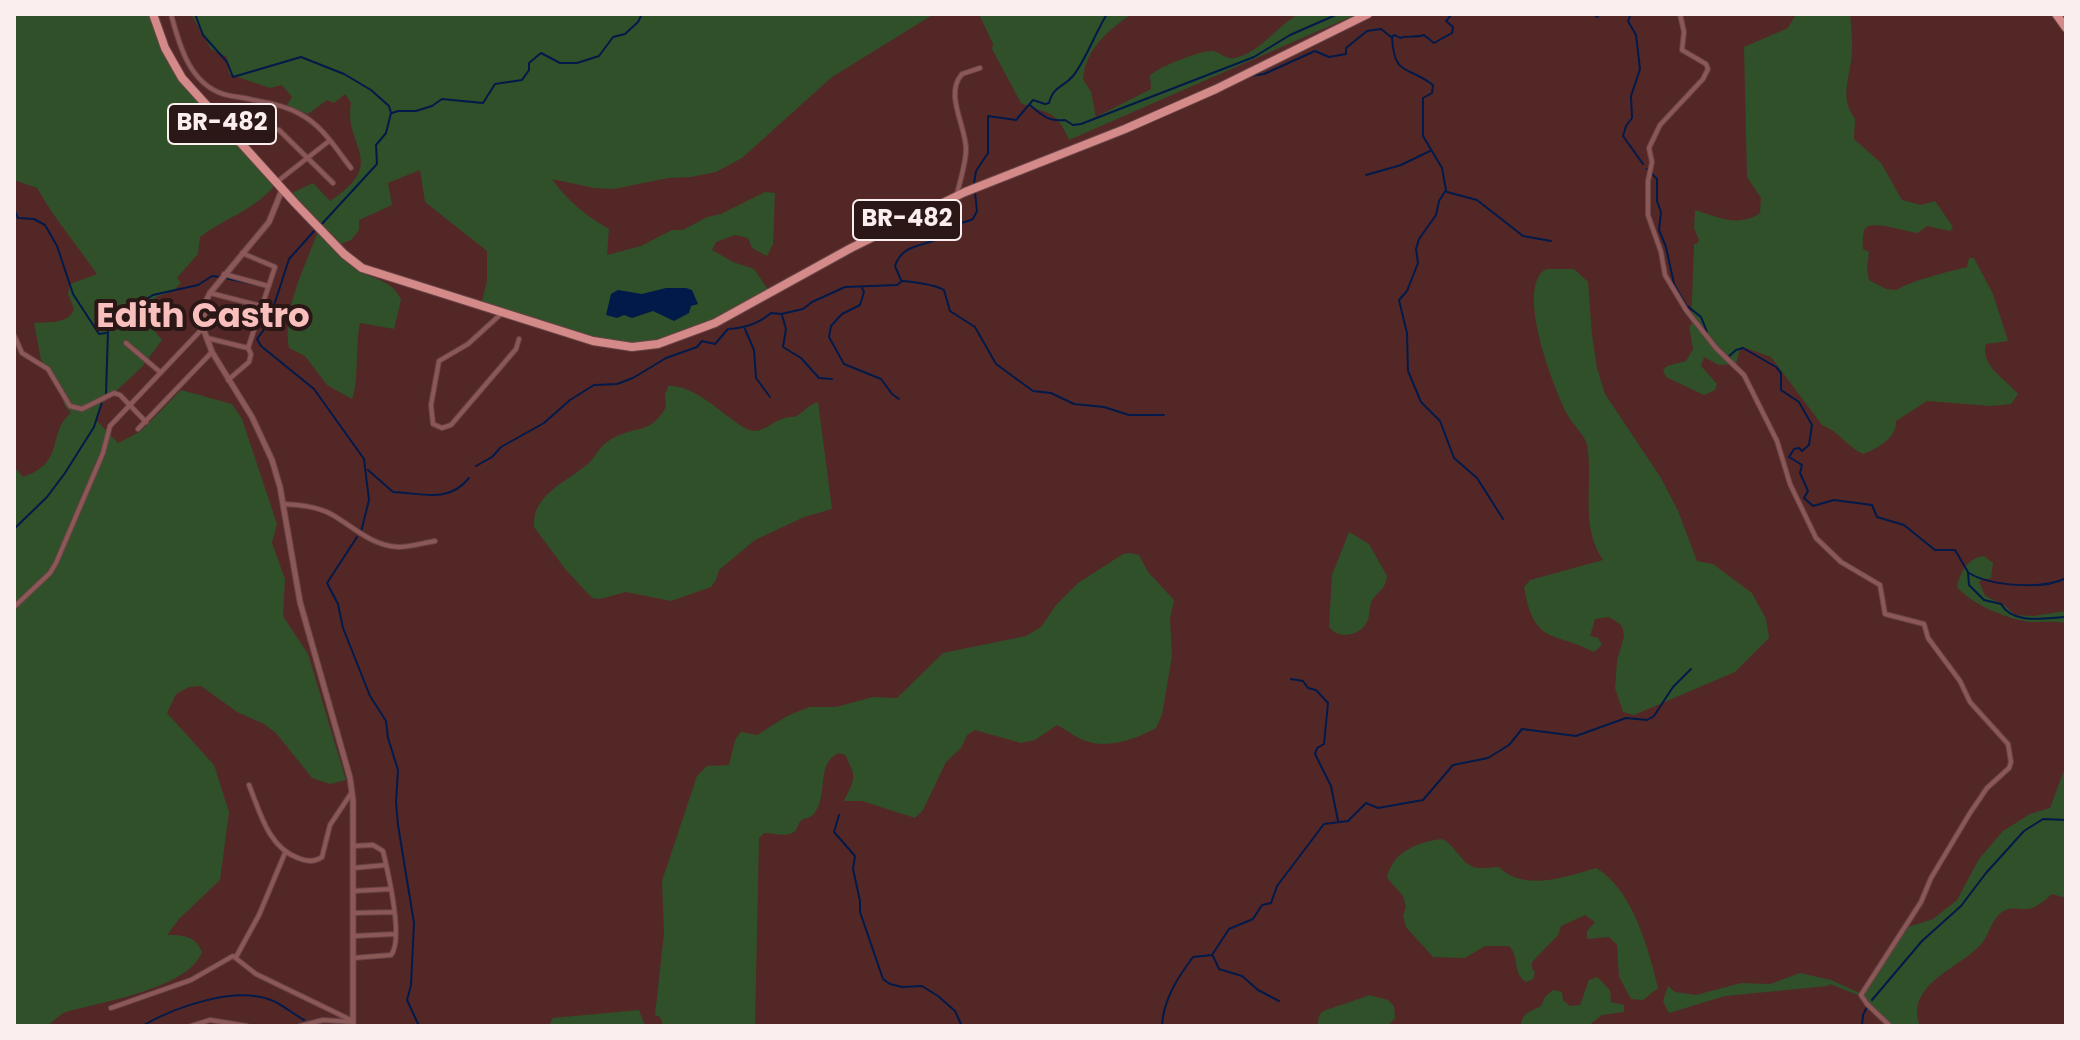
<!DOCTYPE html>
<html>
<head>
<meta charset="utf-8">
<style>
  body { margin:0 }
  #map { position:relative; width:2080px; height:1040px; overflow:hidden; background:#542727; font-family:Poppins,sans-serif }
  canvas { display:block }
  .frame { position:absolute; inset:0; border:16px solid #fbeeee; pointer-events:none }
</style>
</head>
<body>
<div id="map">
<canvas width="2080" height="1040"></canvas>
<div class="frame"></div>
</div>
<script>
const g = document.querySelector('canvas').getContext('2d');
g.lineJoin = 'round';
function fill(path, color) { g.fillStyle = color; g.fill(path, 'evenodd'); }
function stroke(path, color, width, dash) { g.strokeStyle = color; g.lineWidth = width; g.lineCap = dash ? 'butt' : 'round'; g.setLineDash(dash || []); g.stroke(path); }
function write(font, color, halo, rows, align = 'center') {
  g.font = font + ' Poppins,sans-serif'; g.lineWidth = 8; g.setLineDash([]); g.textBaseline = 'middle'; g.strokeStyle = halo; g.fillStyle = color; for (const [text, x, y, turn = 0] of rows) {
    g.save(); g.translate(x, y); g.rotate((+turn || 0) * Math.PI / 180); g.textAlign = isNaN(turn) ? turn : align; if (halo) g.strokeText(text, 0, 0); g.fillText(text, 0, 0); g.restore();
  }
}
const green = new Path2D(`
  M14,14H149L168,64L179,80L275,185C256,209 225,218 200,237L198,254L177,278L181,283L173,291L156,297L145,315L151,320V327L162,340L142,367L102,404L96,420L118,443L141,431L181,390L232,404L242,419L277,524L272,543L285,579L283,616L308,654L346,780L330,784L312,778L276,733L264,724L237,712L201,686L189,687L176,694L167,713L214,765L229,812L220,880L179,919L167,935C182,935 195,935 202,952C188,989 100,1002 66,1012C58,1015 53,1023 46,1026C38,1029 22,1026 14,1026V467L23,477C67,462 46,433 71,413L65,406L56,378L41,360L34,323C49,322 69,324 74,309L68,294L70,284L97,274L51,211L37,188L14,180Z
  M191,14H934L832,77L742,158L716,172L691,177L668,178L614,189L594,188L552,179C566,199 587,217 609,229L607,255L641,246L672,230H683L707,217L721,214L765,192L775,193L773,244L767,256L752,248L748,238L735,235L716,242L712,250L733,262L754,269L769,291C735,309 700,331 662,340C609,353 533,320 481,305L487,281V251L425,202L420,170L388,183L392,205L359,220V230L351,240L341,244L292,193L313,183L330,201C390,162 343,147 351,103L345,94L334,103L327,100L308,114L287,105L292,97L282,85L270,88L229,74L227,57L211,49Z
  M979,14H1131C1108,31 1086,48 1083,79L1091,92L1096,117L1151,89L1150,76C1155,68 1202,50 1212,51C1221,52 1225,60 1235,58C1263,52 1282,19 1301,14C1317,10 1340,14 1357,14L1069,140C1055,107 1046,115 1021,103L992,49L993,44Z
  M1796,14H1850C1851,25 1852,35 1852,46C1853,73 1837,95 1855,119L1854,139L1881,163L1902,200L1921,205L1935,201L1953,227L1950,231L1927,226L1918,233C1906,232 1871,219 1865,229C1862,234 1863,244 1863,249L1869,252L1867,269L1869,280L1886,289L1896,290C1916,279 1944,273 1967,267L1969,258H1974L1993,294L2008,341L1986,344C1980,366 2006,379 2018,394L2011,404L1990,406L1927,401L1896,421C1897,437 1879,448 1863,454C1847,447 1839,431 1822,425L1771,357L1743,347L1740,348L1736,364L1719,365L1704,357L1701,366L1717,384L1715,390L1704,395L1666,377L1663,370L1667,366L1686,361L1693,349L1689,325L1691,326L1694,244H1697L1699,240L1694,228L1695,210C1718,217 1738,228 1760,213L1761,198L1747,177L1744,47L1788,28Z
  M318,231C329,245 340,258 355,268C371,280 393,279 401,300L394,329L360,323C355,346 359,381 352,399L327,385L305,356L289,348C282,308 305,268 318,231Z
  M1546,269H1574L1588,282L1592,335L1597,368L1605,394L1661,478L1678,511L1697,561L1713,564L1752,593L1766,619L1769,638L1735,672L1634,715L1623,712L1615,688L1617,661L1624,636L1623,629L1620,624L1609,617L1595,619L1590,636L1598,638L1602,645L1594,652C1554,631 1534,646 1524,587L1530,580L1603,560C1579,524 1594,486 1587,445C1585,435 1572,424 1567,414C1554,388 1514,287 1546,269Z
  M668,386C702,384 736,432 756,431C766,430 775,420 785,418C790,416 792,418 797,416C805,411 808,405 818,402L832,509L804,517L755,540L719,570L716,580L711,587L671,601L626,592L600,599L592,598L566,570L534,527C532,496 564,483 584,467C598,457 595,448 615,437C637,426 651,434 666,407L665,395Z
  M1349,532L1369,544L1387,576C1386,591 1375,592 1371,603C1369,610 1370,616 1367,622C1359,637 1338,639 1329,627L1332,575Z
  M1130,553L1139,555L1148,572L1174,600L1170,619L1172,656L1162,715L1156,728C1136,739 1108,749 1086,741C1076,738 1067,730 1057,725L1035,740L1021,743L975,730L967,735L961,748L946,762L923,810L915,818L862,801H844C854,779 858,779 845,755L839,753C814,764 830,796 813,815C810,818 805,818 802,820C798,822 798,828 795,831C788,838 773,833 764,833L759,838L755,1026H663L660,1017L655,1015L664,933L662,881L697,776L707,766L729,765L735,740L741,732L757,735L787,716L809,707H836L873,697L897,698L943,653L1026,636L1041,627L1056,605L1078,583L1123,554Z
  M1984,556L1993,563L1991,578L1979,581L1985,596L2004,605L2015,615L2034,616L2065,611L2066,623C2055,621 2044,622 2033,622C2010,621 1971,604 1957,587C1960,572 1968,558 1984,556Z
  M2066,765V898L2052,894C2045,900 2036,909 2026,909C2017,910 2011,906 2002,912C1991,920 1990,933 1982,943C1962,968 1904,983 1920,1026H1894L1879,1015L1858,995L1830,984L1828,986L1725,996L1669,1013L1663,1001L1668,986L1675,992L1696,995L1741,983L1770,984L1800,973L1831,980L1862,994L1902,929L1933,919L1957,900L1979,859L2003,831L2030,814L2050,808Z
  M1441,839C1455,843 1461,866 1478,868C1484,869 1493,867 1499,867C1523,892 1567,877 1596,868C1632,888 1649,950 1658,988L1643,1000L1631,999L1619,977L1617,945L1609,937L1587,939V931L1595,922L1585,915L1561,926L1558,935L1532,962V969L1535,972L1533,979L1526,982C1512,973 1520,957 1509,946H1485L1465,958L1433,957L1406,927L1403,916L1406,907L1403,896L1387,878C1392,852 1418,842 1441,839Z
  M1597,977L1610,990L1611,1002L1624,1005V1012L1602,1015L1588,1026H1521C1522,1012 1531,1012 1541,1006L1545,997L1553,990L1562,992L1563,1000L1570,1006L1580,1005L1589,980Z
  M1369,995L1388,1000L1394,1006L1395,1018L1388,1026H1318C1318,1022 1318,1016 1322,1012C1324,1010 1361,999 1369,995Z
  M639,1010L645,1026H555L550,1024L553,1018Z`);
const water = new Path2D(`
  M666,288H686L692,290L698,304L691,306L689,313L674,321L653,311L632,318L624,315L617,318L606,315L611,294L618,290L642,294Z`);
const stream = new Path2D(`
  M195,14L203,35L227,62L233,77L301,57L344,74L371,90L389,106L391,113L386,133L376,145L377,164L320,226
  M1455,14H1458
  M1593,14L1597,17L1600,14
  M1631,14L1628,21L1636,35L1640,69L1631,96L1632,118L1626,126L1623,136L1643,164
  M1392,37C1394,77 1407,65 1433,85L1432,93L1423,98V136L1442,168L1446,190L1439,201L1436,215L1419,239L1416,249L1418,263L1407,291L1399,300L1407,333L1408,371L1421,402L1440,421L1454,458L1477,478L1503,519
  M1250,76L1264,74L1315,51L1329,57L1346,54V48L1367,31L1381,29L1391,37L1395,35L1400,38C1408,35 1416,38 1424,35L1434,43L1452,33L1453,27L1446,21L1452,14
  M1030,105C1042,115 1048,122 1065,120L1073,125L1081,124L1254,57L1290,35L1338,14
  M392,113L398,111H416L432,106L442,99L483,103L495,84L522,80L529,70V63L541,53L560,63H577L599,56L613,37L625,34L638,22L642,14
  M1647,169L1657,179V201L1661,212L1659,230L1666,247L1674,284L1686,305L1701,317L1707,332
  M1366,175L1401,165L1430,151
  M974,183L976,171L988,153V116L1016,120L1033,100L1045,104L1049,103C1054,85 1063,88 1073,76C1086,60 1095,33 1107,14
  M1447,192L1477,200L1523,236L1551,241
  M14,209L18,218L34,219L45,225L57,246L73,294L99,334L106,333
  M315,230L289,259L268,324L257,339L261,346L314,389L364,459L369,500L361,532
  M225,278L258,285
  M901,280L895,266C902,245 919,247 935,240C942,236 943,230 949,227C956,223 965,223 973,219L977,211L975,192
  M903,281C913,282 936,285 944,290L950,311L975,327L996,364L1033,391L1051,393L1074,404L1104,407L1129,415H1164
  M862,288L864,292L860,305L842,314L831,326L829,337L844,364L881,379L892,394L899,399
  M782,315L786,329L783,347L801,358L819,378L832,379
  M745,329L754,350L756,378L770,397
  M1727,358L1736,350L1743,348L1776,367L1781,373V390L1799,402L1812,425L1809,445L1802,451L1799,448L1794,449L1789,457L1802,465L1800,473L1808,491L1804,498L1813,506L1834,500L1872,505L1877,517L1904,525L1935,550H1955L1968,572L1969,585L1984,600L2001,604C2013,625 2045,618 2066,617
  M106,394L108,331L124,313L153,295L198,285L212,276L220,277
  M476,466L492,457L501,447L544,423L570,400L594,385L617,384L633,378L666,358L697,347L702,341L715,344L728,329C745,328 758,324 771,313L781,314L803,309L812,302L845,287L897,285L902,281
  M368,470L393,492C422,493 448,504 469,478
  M14,529L47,497L65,473L94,427L102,402
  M357,537L327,583L338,604L343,628L370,696L386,721L388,738L398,770L396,802L398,825L414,923L411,985L407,1000L419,1026
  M1969,573C1990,586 2044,590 2066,578
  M1291,679L1303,681L1308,688L1316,690L1328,703L1324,744L1317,748L1315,754L1331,786L1338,821
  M839,815L834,832L855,856L853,869L860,901V912L883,979L890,984L902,987L922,986L938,996L955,1011L962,1026
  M1213,956L1219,969L1242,976L1258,990L1279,1001
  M1872,1000L1922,941L1961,906L1986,873L2024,831L2043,819L2066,820
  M142,1026C175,1007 234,986 271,1000C282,1004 293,1014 304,1020
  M1162,1026C1163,1000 1178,977 1193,957L1212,955L1229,929L1253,919L1262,905L1271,903L1277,886L1324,824L1348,821L1366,803L1378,808L1423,800L1453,765L1488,758L1509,745L1522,729L1576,736L1626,718L1647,720L1654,716L1673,687L1691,669
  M1862,1026L1863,1015L1867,1007`);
const minor = new Path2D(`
  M171,14C179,44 189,83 223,94C232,97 243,97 253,100C269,103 286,106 300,114C323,126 336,149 351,168
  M1680,14L1684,32L1682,50L1706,64L1708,69L1703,79L1660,125L1649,148L1652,162L1648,181V215L1661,252L1665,275L1686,310L1716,348L1744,375L1777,441L1790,484L1816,538L1841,562L1880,585L1885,614L1924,624L1928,638L1960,681L1970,702L2008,744L2011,762L2009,768L1987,788L1970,813L1931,878L1921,902L1861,995L1867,1004L1890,1026
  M233,133L255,126L279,130L333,183
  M278,181L329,141
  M957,194C960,180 966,164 966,149C966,126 944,94 962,74L980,68
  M242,253L275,267L248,348
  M224,274L268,286
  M210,293L261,306
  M205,314L254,326
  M501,314L468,344L439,361L431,405L433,424L442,428L451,425L516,349L519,339
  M14,335L22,353L48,369L70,406L82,409L114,393L120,395L146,422
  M207,338L248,348
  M126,343L160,372
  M228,380L249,362L251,354L248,348
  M138,429L212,352
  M283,504C299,505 316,506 331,514C354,527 370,545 398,547C410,547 423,543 435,541
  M14,607L50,573L56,563L103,453L110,426L203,328
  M249,785C260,812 268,847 298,858C307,862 315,862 322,857L330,825L352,792
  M353,846L373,845L383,851C388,872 404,939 391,955L353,958
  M353,868L386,865
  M353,891L391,889
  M353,913L394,912
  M354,936L395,934
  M236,957L259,915L285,853
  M111,1008L191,980L233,956L256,974L353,1021
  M191,1026L210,1020L247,1026
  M300,1026L323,1020L352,1022`);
const tertiary = new Path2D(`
  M282,190L269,222L210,293L205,303L203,328L212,352L252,417L272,460L280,487L300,602L350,778L353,800V1026`);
const trunk = new Path2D(`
  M153,14L165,48L182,78L295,203L344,254L362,268L593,341L632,347L658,344L715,323L851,248L965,192L1125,129L1216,89L1368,14
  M2056,14L2066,28`);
const shields = [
  [222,124,108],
  [907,220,108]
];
const shieldNames = [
  ["BR-482",222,124],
  ["BR-482",907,220]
];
const districtNames = [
  ["Edith Castro",203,318]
];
fill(green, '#2f5029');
fill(water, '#011a4a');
stroke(stream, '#011a4a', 2);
stroke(minor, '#674345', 6);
stroke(tertiary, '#674345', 7);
stroke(trunk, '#674345', 10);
stroke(minor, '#8b5857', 4);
stroke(tertiary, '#8b5857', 5);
stroke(trunk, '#d48a88', 8);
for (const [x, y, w] of shields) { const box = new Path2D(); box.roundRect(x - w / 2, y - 20, w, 40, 6); g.fillStyle = '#2c1717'; g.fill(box); stroke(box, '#fbeeee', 2); }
write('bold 24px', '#fbeeee', null, shieldNames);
write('bold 34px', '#f9bfbd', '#2c1717', districtNames);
</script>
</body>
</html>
